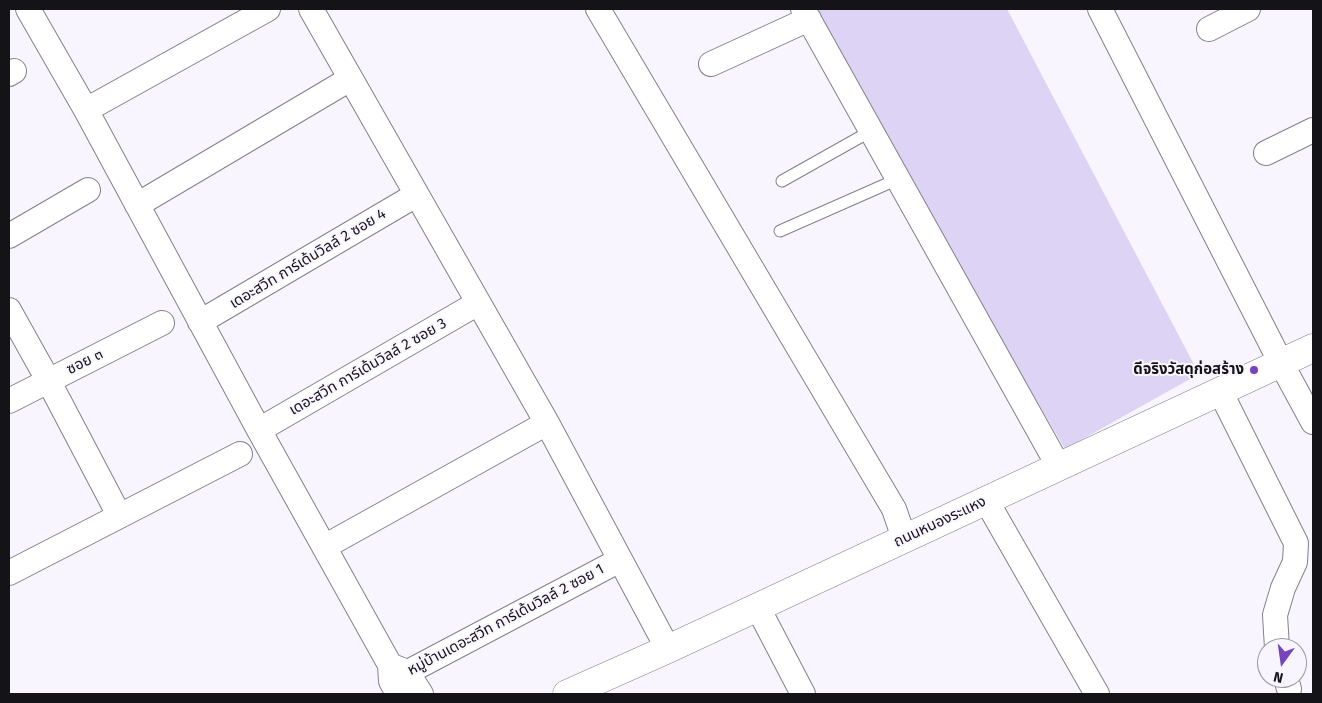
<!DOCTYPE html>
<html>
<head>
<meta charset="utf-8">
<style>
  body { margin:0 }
  #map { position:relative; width:1322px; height:703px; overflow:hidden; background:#f8f5ff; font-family:"Fira Sans",sans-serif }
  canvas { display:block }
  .frame { position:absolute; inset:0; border:10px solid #141317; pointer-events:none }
  .north { position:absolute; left:1257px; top:638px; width:50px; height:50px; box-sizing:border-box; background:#f8f5ff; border:1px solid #9d9ba2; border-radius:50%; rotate:194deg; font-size:14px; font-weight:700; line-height:20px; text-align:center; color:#141317 }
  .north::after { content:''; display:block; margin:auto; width:18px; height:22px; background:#7645bd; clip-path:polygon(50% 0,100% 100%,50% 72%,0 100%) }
</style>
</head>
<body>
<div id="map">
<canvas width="1322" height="703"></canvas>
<div class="frame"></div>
<div class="north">N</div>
</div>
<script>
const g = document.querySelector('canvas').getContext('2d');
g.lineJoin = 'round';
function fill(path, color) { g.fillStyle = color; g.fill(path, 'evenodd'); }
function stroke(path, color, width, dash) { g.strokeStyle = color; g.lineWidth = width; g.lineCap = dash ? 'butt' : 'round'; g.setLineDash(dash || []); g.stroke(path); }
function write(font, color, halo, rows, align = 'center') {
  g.font = font + ' "Fira Sans","Noto Sans Thai",sans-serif'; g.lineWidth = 4; g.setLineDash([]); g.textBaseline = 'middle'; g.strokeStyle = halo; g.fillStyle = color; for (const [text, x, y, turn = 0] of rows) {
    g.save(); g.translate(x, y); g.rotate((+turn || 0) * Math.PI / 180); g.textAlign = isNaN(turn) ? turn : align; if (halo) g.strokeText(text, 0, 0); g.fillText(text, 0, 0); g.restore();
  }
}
const green = new Path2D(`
  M808,9H1007L1199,374L1065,449Z`);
const service = new Path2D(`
  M782,181L871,131
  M780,231L898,179`);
const minor = new Path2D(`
  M28,9L86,110L259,430L390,665L391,681L398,694
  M311,9L547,423L668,649
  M598,9L894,509L904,538
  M803,9L1059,467
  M1100,9L1281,363L1313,422
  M1209,29L1248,9
  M711,64L809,19
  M9,74L14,71
  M86,110L268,9
  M1266,153L1313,130
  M137,205L350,79
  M9,236L88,190
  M9,310L48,380L119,515
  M200,322L416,195
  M1220,391L1296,543L1295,562L1283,588L1275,615L1277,648
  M9,401L162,323
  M259,430L478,303
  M986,500L1097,694
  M324,547L547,423
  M9,573L240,454
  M757,606L803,694
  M392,666L407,672L421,694
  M1286,678L1289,689
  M391,681L620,560`);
const tertiary = new Path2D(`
  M567,694L668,649L1313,348`);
const markers = [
  [1254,370,5,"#7645bd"]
];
const streetNames = [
  ["เดอะสวีท การ์เด้นวิลล์ 2 ซอย 4",308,259,-31],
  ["ซอย ๓",85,362,-27],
  ["เดอะสวีท การ์เด้นวิลล์ 2 ซอย 3",368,367,-30],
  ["ถนนหนองระแหง",940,522,-25],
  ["หมู่บ้านเดอะสวีท การ์เด้นวิลล์ 2 ซอย 1",506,620,-28]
];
const poiNames = [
  ["ดีจริงวัสดุก่อสร้าง",1244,370]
];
fill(green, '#dcd3f5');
stroke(service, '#83808b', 13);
stroke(minor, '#83808b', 26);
stroke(tertiary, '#83808b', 29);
stroke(service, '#fff', 11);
stroke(minor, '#fff', 24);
stroke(tertiary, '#fff', 28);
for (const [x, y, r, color] of markers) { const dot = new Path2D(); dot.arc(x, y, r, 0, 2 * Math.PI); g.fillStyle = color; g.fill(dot); stroke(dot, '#f8f5ff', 2); }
write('15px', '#141317', '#f8f5ff', streetNames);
write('bold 15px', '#141317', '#f8f5ff', poiNames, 'right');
</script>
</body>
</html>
